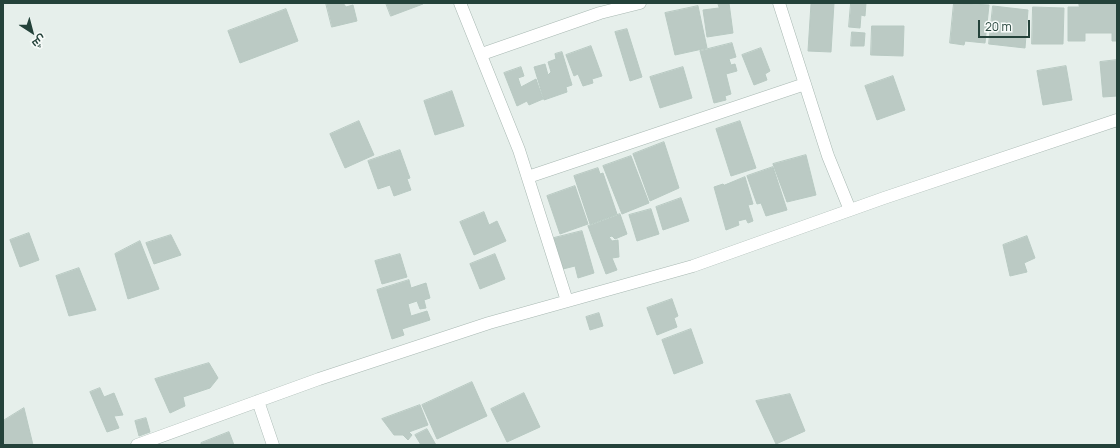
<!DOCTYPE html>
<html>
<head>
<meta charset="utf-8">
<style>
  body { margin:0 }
  #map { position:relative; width:1120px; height:448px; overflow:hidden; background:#e6efeb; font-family:Manrope,Cairo,sans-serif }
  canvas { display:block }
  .frame { position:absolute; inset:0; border:4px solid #24423a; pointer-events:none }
  .north { position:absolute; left:12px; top:12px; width:40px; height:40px; -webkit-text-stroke:3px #f7fbf9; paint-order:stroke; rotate:144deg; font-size:11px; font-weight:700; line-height:16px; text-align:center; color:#24423a }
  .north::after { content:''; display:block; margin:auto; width:14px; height:18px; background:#24423a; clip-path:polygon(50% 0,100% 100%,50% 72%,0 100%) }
  .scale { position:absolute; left:978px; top:20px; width:52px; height:18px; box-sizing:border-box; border:2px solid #24423a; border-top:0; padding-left:5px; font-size:12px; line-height:14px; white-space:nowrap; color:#24423a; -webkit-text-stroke:3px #f7fbf9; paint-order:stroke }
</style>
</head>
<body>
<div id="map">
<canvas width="1120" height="448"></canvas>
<div class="frame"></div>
<div class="north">ش</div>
<div class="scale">20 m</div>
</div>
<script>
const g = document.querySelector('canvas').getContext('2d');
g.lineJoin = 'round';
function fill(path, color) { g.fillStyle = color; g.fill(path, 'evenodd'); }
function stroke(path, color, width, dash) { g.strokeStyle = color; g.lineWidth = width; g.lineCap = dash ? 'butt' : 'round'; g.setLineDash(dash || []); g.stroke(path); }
const building = new Path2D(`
  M326,3H343L346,7L353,5L357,21L332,27Z
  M386,3H422L423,4L391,16Z
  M718,3H729L733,33L707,37L703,10L719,8Z
  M814,3H834L831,52L808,51L811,4Z
  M851,3H866L865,16L861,15L860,28L849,27Z
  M954,3L989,5L985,43L965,41L964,45L950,43Z
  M1079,3L1117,4V41H1112V33H1085V41H1068V7H1079Z
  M698,6L707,48L675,55L665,13Z
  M993,6L1028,10L1025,48L989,44Z
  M1033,7L1064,8L1063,44H1032Z
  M286,9L298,41L240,63L228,31Z
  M872,26H904L903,56L871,55Z
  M627,29L642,77L630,81L615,32Z
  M852,32L865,33L864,46H851Z
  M732,43L736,57L729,59L731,65L735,64L737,71L726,74L731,94L725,96L726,100L714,103L700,51Z
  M591,46L602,76L592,79L593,83L583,86L578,74L574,76L566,55Z
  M761,48L770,71L765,74L767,80L754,85L742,55Z
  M562,52L572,85L566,87L567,92L544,100L534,67L545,64L548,75L551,72L548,62L556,59L555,54Z
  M1117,60V96L1103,97L1100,62Z
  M1066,66L1072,100L1043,105L1037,71Z
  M521,67L524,76L518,78L521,87L536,79L543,99L529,105L527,101L517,106L504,73Z
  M683,67L692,98L660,108L650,77Z
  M893,76L905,110L877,120L865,86Z
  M452,91L464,126L435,135L424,101Z
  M359,121L374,155L345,168L330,134Z
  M740,121L756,168L731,176L716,129Z
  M664,142L679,188L650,201L633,154Z
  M400,150L410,178L407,179L411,190L394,196L390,185L378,189L368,161Z
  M806,155L816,195L787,202L773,164Z
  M631,156L649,203L622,214L603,166Z
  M773,167L787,210L766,216L761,203L757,204L747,176Z
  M598,168L600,174L603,173L617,214L590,224L574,176Z
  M745,177L753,204L748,205L753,221L748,223L746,219L738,221L739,225L726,230L714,187L723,184L724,185Z
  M575,186L588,224L560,234L547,196Z
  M681,198L689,221L663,230L656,207Z
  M651,209L659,234L637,241L629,215Z
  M484,212L489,225L497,221L506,241L474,255L460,222Z
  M620,214L627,234L615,239L612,236L609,237L612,241L618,240L619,257L612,258L617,270L606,274L588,226Z
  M582,231L594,273L578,278L575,266L563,269L554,238Z
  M29,233L39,260L20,267L10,240Z
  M171,235L181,255L154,264L146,243Z
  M1027,236L1035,258L1024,263L1027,272L1010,276L1003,245Z
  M140,241L159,289L128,299L115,254Z
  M400,254L407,277L382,284L375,261Z
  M495,254L505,279L480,289L470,264Z
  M79,268L96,310L69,316L56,276Z
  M409,280L411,288L426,283L430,298L424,300L426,308L420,309L417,301L408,304L411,316L427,311L430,320L402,329L404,335L392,339L377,290Z
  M672,299L678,316L674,318L677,327L657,335L647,308Z
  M599,313L603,326L590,330L586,317Z
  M691,329L703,363L674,374L662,340Z
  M209,363L218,378L210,388L183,397L185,406L170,413L155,379Z
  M472,382L487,416L437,439L422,405Z
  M100,388L104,397L114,393L123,415L114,416L119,428L107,432L90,392Z
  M524,393L540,427L507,442L491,409Z
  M790,394L805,431L776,444L756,401Z
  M420,405L428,425L409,432L412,435L408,440L403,435H394L382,419Z
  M24,408L33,445H3V421Z
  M146,418L150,432L139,436L135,421Z
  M427,429L436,445H421L415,435Z
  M229,432L234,445H201V443Z`);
const minor = new Path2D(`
  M460,3L519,150L567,301
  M779,3L828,156L850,210
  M482,54L600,13L640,3
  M528,177L805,84
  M258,401L273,445
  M137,445L319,379L489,323L693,266L884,198L1117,120`);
fill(building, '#bbcac4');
stroke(building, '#b8c9c2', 1);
stroke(minor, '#a8b8b2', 13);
stroke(minor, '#fff', 12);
</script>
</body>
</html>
